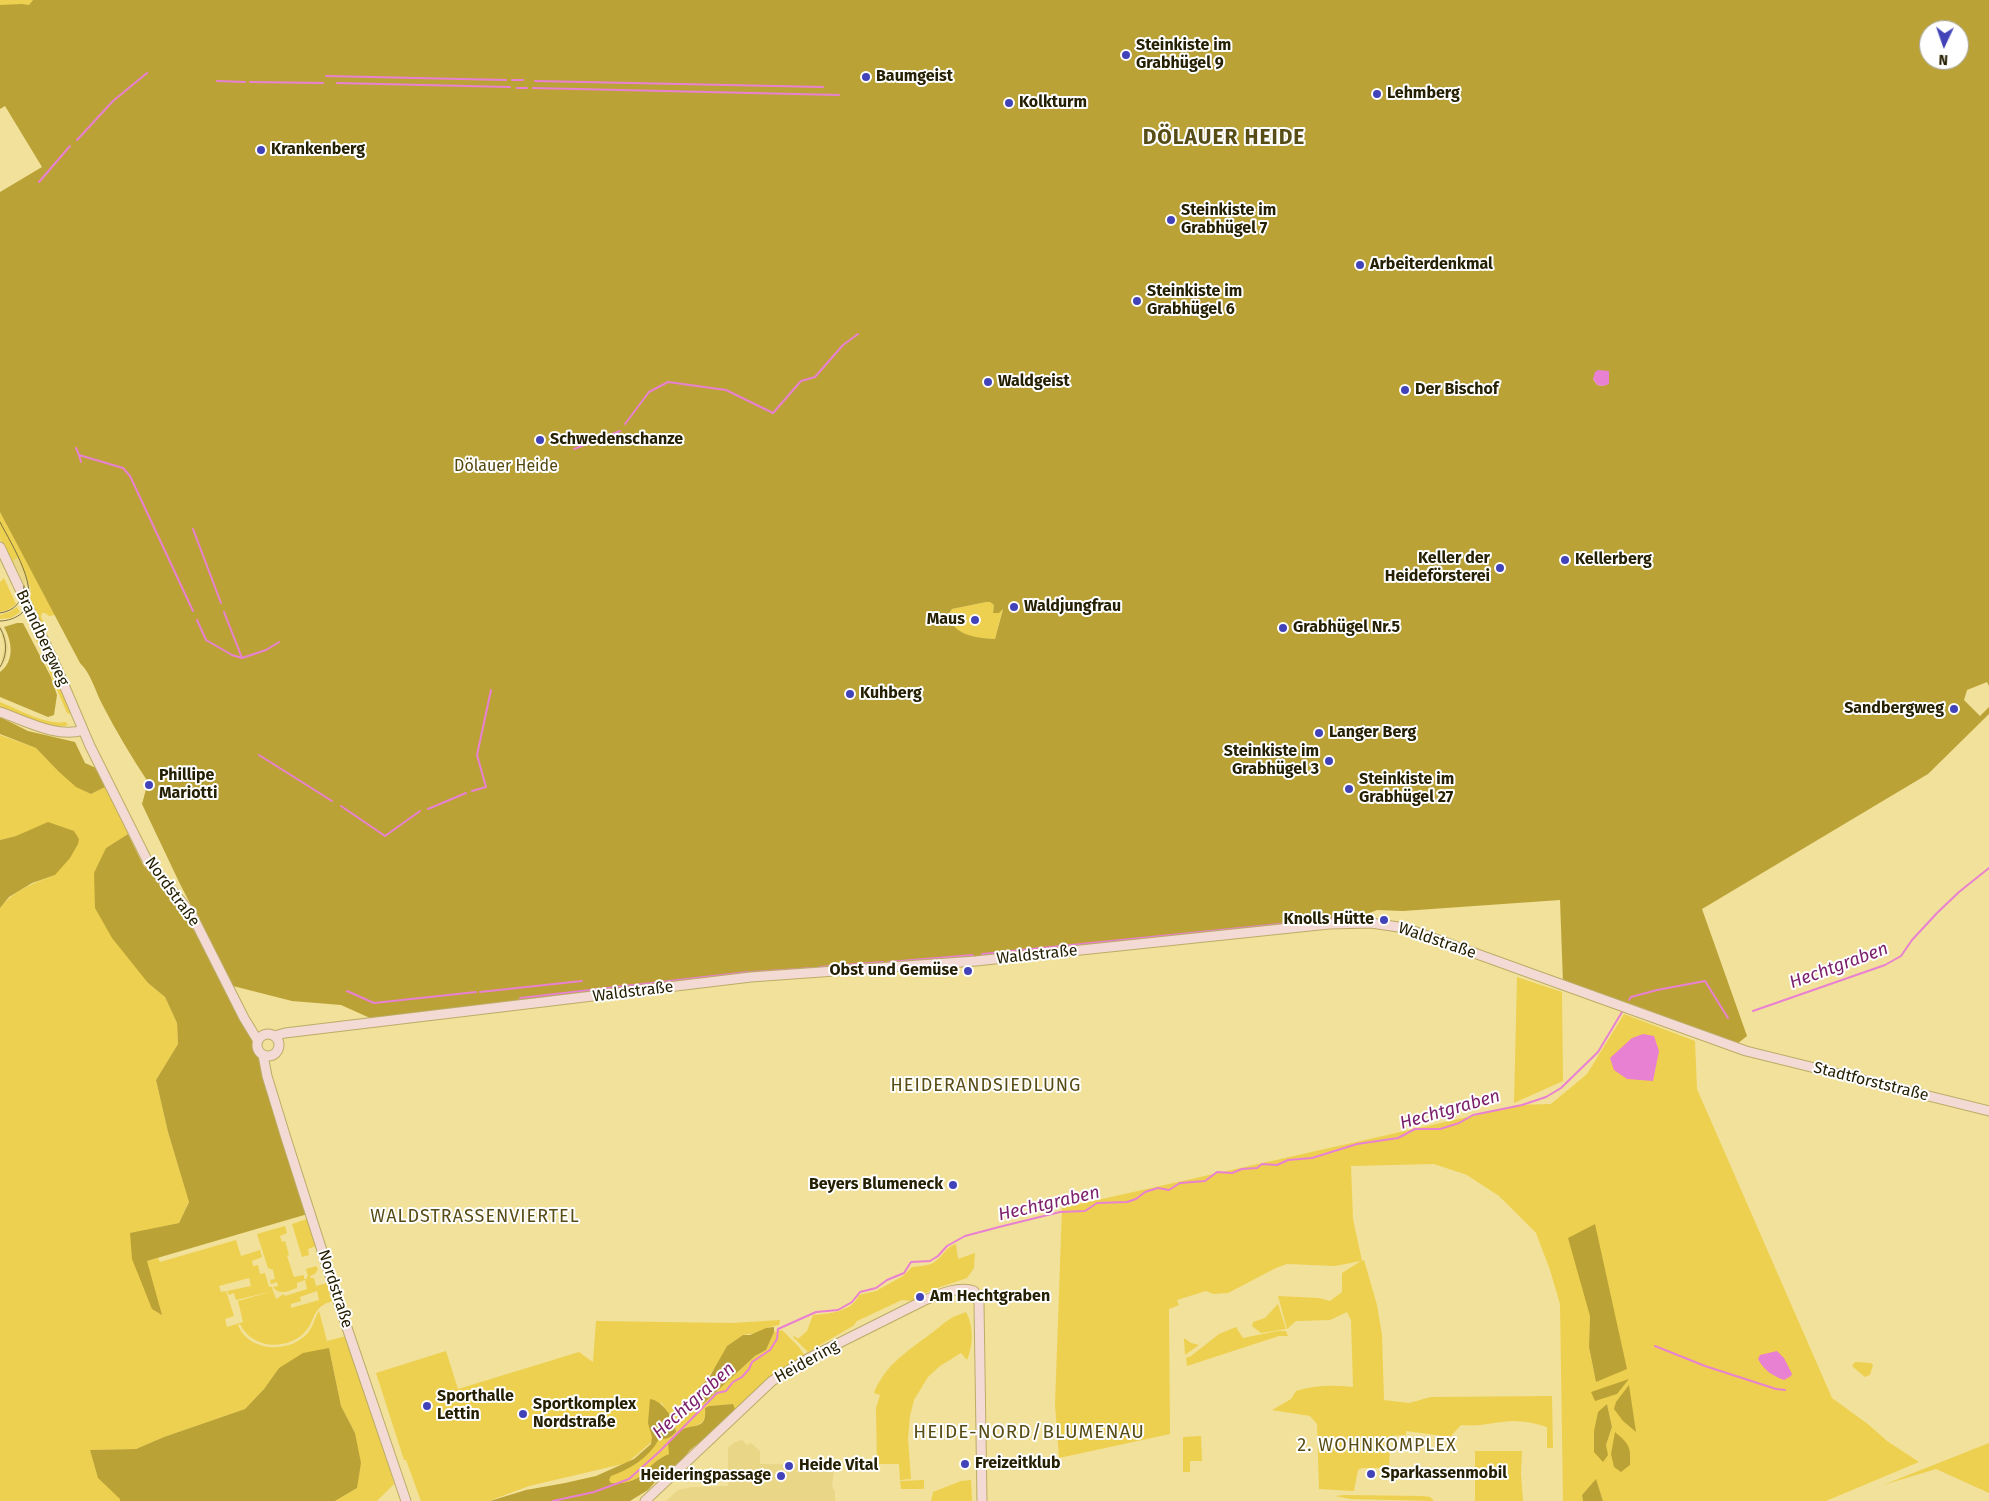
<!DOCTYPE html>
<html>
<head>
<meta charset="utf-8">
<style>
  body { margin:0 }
  #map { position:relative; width:1989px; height:1501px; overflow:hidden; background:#f2e19a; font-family:"Fira Sans",sans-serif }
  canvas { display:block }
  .north { position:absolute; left:1919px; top:20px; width:50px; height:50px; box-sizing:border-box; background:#fff; border:1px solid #a8a69a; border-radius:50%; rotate:183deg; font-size:14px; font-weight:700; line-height:20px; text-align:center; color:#262003 }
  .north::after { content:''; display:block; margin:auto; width:18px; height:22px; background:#4243b8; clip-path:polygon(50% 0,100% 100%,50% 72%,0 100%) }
</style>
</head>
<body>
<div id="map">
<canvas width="1989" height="1501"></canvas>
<div class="north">N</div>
</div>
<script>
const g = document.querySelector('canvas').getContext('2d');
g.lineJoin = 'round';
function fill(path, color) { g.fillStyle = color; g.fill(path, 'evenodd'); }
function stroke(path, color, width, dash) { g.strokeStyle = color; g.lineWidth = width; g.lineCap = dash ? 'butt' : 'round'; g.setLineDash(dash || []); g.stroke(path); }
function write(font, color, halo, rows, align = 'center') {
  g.font = font + ' "Fira Sans",sans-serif'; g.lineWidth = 4; g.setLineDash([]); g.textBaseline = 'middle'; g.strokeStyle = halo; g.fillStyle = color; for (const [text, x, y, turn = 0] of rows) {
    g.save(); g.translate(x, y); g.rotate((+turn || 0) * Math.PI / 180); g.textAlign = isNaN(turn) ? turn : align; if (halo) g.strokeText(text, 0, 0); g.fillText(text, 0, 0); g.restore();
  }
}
const built = new Path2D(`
  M18,558L31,588L30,602L25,579V591L12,560Z
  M0,625L6,637L8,647L6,659L0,669L4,647Z
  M742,1440L747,1445L751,1443L760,1451V1464L835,1465L832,1486L835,1492V1501H666L678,1490L692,1487L728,1486V1448L735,1442Z`);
const green = new Path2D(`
  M0,0H33L29,5C20,5 8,7 0,5Z
  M0,512L55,615L49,616L45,613H42L41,617L47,629L45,634L30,602L31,589L18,558L13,560L22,586L0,539Z
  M4,578L16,604L8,610L0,612V582Z
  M986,602H990L994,605L993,613L1003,607L995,639C977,638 954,637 948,615L952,609Z
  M17,607L20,612L11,618L0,619V615L9,612Z
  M26,609L71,714L67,713L24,612Z
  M0,702C20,710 45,725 66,722L68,725C46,731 20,715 0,708Z
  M0,735L36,748L58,771L77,787L91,794L105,787L128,834L106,848L148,983L165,997L177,1023L178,1044L156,1080L168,1132L189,1201L179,1223L151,1229L147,1261L158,1258L160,1262L236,1240L241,1256L260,1250L262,1257L252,1261L253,1266L258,1265L260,1274L265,1273L269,1287H272L273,1291L236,1300L234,1293L229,1295L227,1291L251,1286L249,1278L219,1286L221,1292L226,1291L234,1316L225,1319L227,1327L243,1322L238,1301L273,1291L276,1299L284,1294L285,1296L307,1289L305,1280L297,1283V1288C288,1291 280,1296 273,1287L278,1286L277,1282L271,1284L270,1280L275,1279L273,1270L268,1268L257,1234L285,1226L287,1233L280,1236L282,1242L285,1241L289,1255L287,1256L294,1277L304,1275V1279H306L308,1276L306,1269L316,1266L318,1269L315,1274L310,1276L311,1278H314L316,1286L327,1283L330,1297H331L333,1301C310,1307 317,1321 303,1334C284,1351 251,1348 240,1324L238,1325C248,1351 286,1354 306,1335C313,1328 314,1319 319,1311L327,1341L350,1335L365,1380L394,1484L377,1501H335L357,1488L355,1433L341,1406L329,1348L279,1368L264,1389L245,1409L164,1437L136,1449L90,1450L98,1477L121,1499L120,1501H0V908C14,890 34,883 55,875L16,836L0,840ZM317,1291L319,1300L291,1308V1304L301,1301L300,1297Z
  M1517,977L1562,992L1563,1081L1514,1103Z
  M1624,1014L1695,1041L1697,1089L1832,1398L1869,1425L1887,1441L1919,1462L1826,1501H1603L1596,1480L1582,1495L1583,1501H1563L1560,1304L1550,1270L1536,1233L1499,1196L1467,1175L1434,1164L1351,1166L1353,1219L1362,1261L1364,1260L1377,1305L1382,1335L1384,1400L1409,1403L1431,1397L1552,1396L1553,1448H1547V1427C1536,1423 1524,1421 1512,1421C1495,1422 1479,1427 1461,1425L1450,1437L1406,1431V1435L1390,1436L1389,1472H1386L1385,1468H1362L1358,1470L1354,1491L1319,1489L1317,1424L1310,1416L1272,1410L1291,1399L1296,1391C1314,1385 1334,1385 1353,1387L1351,1320L1347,1312L1330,1320L1296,1321L1287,1329L1278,1296L1319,1298L1330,1301L1342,1292V1273L1361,1261L1335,1266L1287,1264L1276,1268L1228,1293L1213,1294L1206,1291L1177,1300L1179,1305L1169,1309L1170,1434L1059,1458L1055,1404L1062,1208L1512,1107L1516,1105L1551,1104L1587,1074ZM1590,1316L1596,1382L1589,1347ZM1607,1404L1612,1427L1606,1445Z
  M307,1219L316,1246L308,1249L309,1255L302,1257L292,1224Z
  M956,1244L958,1259L975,1253L974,1268L967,1278L931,1290L913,1301L902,1300L857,1321L853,1326L808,1352L793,1337L794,1336L798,1339L807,1331L813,1315C828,1314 852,1312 859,1295L876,1291L903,1276L912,1267C919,1266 927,1266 933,1263C943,1257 945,1247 956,1244Z
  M1278,1304L1286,1329L1261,1333L1252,1326L1253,1322L1265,1318Z
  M966,1312C974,1326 973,1346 967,1360L961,1353L940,1366L928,1377L914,1400L910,1416L908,1438L911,1479L900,1480L899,1464H877L876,1408L880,1395L874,1393C887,1359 918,1346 944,1323L953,1317Z
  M780,1320L779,1325L766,1328L756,1333L743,1335L737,1339L727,1346L717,1365L703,1383L704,1403L755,1356L766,1350L774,1332L782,1330L799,1347L805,1356L732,1416L733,1404L709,1406L705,1408C707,1426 696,1426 682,1429C679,1436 674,1449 669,1454C666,1456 661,1457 658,1460C640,1475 637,1485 611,1483L608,1480L611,1476L648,1452L659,1439C667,1440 670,1437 676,1432V1425L661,1402L654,1440L627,1463L529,1486L489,1501H421L406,1460H404L376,1373L446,1351L458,1389L579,1352L593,1362L596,1321L732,1323Z
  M1236,1327L1243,1338L1277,1331H1286L1288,1336H1279L1187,1366L1186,1358L1191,1356L1219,1334Z
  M1184,1338L1191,1343L1199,1345L1185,1355Z
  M1855,1362L1871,1363L1873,1365L1870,1375L1865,1377L1852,1366Z
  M1201,1436L1202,1461H1190V1472H1183V1437Z
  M1989,1443V1493L1936,1469L1883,1485Z
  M1475,1451H1522L1521,1474L1523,1501H1475Z
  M924,1480V1488L923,1489H901L900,1481Z
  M961,1481L971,1480L972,1501H931L933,1492Z
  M1344,1495L1423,1496L1430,1497L1434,1501L1351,1499L1335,1496Z`);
const forest = new Path2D(`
  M33,0H1989V686L1987,682L1967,690L1964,700L1980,716L1989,707V714L1928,774L1702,909L1747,1036L1737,1044L1563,983L1560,900L1403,911L1377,910L1354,919L982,958L751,975L370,1018L341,1005L292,1001L233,986L180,884L142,804L148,782C131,756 116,731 102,704C95,690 91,674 80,663L0,512V192L42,167L5,106L0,109V5L22,4L29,5ZM1929,30H1959V60H1929ZM1595,376L1609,377L1608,384L1603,386L1597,385L1593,379ZM986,602H990L994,605L993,613H999L1003,609L995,639C977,638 954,636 948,615L952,609Z
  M17,623H23L51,677L57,695L54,715L48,717L0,697V672C15,661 12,641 4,627Z
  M0,717L28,731L75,742L85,763L96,768L105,787L91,794L76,787L58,771L36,748L0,734Z
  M48,822L74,831L79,839L78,844L70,858L55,875L32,883L9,897L0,908V840L16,836Z
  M128,834L143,865L185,910L253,1036L311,1213L147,1261L162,1315L152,1309L132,1259L130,1233L179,1223L189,1202L168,1132L156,1080L178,1044L177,1023L165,997L148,983L112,938L95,908L94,873L106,848Z
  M1595,1224L1627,1369L1596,1382L1589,1347L1590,1316L1568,1238Z
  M774,1327V1332L766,1350L755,1356L704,1403H699L696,1399L698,1389L710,1376L727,1346L743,1335H750L766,1328Z
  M329,1348L341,1406L355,1433L361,1463L357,1488L335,1501H120V1499L98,1478L90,1450L136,1449L164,1437L245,1409L264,1389L279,1368L303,1353Z
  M1629,1379L1617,1394L1595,1401L1591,1392Z
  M1629,1385L1636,1432L1623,1421L1614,1409L1616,1402Z
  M650,1399C662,1400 676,1420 676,1432C671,1437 667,1440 659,1439C649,1458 630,1469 611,1476L609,1480L611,1483C647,1485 642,1465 669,1454L668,1443C672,1439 677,1432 683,1429C696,1424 707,1429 705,1408L709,1406L733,1404L735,1409L732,1416L690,1450L669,1476L656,1481L648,1490L630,1501H490L526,1490L565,1483L596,1476L634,1459L651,1444L652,1437L648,1423Z
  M1607,1404L1612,1427L1606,1445L1608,1455L1603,1462L1594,1452V1431L1598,1412Z
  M1615,1432C1629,1444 1631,1446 1630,1465L1621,1472L1614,1467L1611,1454Z
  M1596,1479L1603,1501H1583L1582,1495Z`);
const water = new Path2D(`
  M1598,370L1609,371V384L1603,386L1597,385L1593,379L1595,372Z
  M1643,1034L1654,1036L1659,1051L1653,1081L1627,1079L1614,1070L1610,1058L1632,1038Z
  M1777,1351L1784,1358L1792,1374L1791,1376L1784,1380C1771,1375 1765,1371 1758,1359L1760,1355Z`);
const stream = new Path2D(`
  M326,76L506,80
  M512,80H523
  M217,81L245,82
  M535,81L823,87
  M250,82L323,83
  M337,83L510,87
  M517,88H527
  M533,88L839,95
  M77,140L113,101L147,73
  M39,182L70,146
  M625,424L649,392L668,382L726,390L773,413L801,381L815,377L843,345L858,334
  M76,448L79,455L123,468L130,476L193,611
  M574,449L620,431
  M79,455L81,462
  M193,529L221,603
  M224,612L242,658
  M197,620L206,640L232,655L242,658L266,650L279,642
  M259,755L332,801
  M472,791L486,787L477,755L491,690
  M341,806L385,836L420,811
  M428,809L466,793
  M982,954L1349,917
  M888,962L973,955
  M819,967L883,962
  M751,972L813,968
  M347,991L374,1003L476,992
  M480,992L582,981
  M520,998L748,972
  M1629,1000L1631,997L1657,990L1705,981L1728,1018
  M1753,1011L1885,965L1901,956L1912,940L1937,913L1959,892L1989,868
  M1655,1346L1705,1366L1776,1389L1785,1390
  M553,1501L594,1492L629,1479L659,1452L717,1393L726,1391L733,1382L742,1377L749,1369L752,1362L770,1350L777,1339L778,1329L816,1312L838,1310L852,1302L860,1292L876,1288L887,1280L904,1273L911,1262L930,1261L938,1256L947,1246L965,1236L999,1227L1060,1212L1085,1211L1097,1203L1127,1202L1136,1199L1145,1192L1158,1188L1169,1190L1180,1183L1205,1181L1217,1172L1232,1173L1242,1169L1257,1168L1262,1164L1277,1165L1288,1160L1312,1158L1357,1144L1398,1138L1415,1129H1440L1459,1123L1473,1115L1522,1105L1546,1097L1561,1088L1598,1052L1622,1012`);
const secondary = new Path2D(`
  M0,547L56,666L90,746L148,862L191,913L244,1018L258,1041
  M0,712C24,720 58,739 83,730
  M257 1045a11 11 0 1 1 22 0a11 11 0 1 1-22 0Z
  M274,1036L285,1033L751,977L976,961L1329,924L1371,923L1405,928L1746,1051L1989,1111
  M263,1055L267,1076L286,1138L342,1313L406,1501
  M645,1501L772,1381L809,1358L923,1301C937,1295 959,1285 974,1291L979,1303L982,1501`);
const tram = new Path2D(`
  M0,522C11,544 43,592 22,613C16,618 8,621 0,621
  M0,613C15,611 23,601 24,586
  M0,628C7,640 8,654 0,667`);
const markers = [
  [1126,55,5,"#4243b8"],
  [866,77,5,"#4243b8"],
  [1377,94,5,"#4243b8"],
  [1009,103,5,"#4243b8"],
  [261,150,5,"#4243b8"],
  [1171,220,5,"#4243b8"],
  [1360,265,5,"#4243b8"],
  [1137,301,5,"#4243b8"],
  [988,382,5,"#4243b8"],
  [1405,390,5,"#4243b8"],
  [540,440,5,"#4243b8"],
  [1565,560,5,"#4243b8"],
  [1500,568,5,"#4243b8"],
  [1014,607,5,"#4243b8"],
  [975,620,5,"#4243b8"],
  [1283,628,5,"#4243b8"],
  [850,694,5,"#4243b8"],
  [1954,709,5,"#4243b8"],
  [1319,733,5,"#4243b8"],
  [1329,761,5,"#4243b8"],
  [149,785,5,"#4243b8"],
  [1349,789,5,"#4243b8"],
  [1384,920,5,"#4243b8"],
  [968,971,5,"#4243b8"],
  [953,1185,5,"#4243b8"],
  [920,1297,5,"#4243b8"],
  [427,1406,5,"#4243b8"],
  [523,1414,5,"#4243b8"],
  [965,1464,5,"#4243b8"],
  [789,1466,5,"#4243b8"],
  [1371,1474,5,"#4243b8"],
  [781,1476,5,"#4243b8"]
];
const poiNames = [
  ["Steinkiste im",1136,46],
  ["Grabhügel 9",1136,64],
  ["Baumgeist",876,77],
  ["Lehmberg",1387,94],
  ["Kolkturm",1019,103],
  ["Krankenberg",271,150],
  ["Steinkiste im",1181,211],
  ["Grabhügel 7",1181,229],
  ["Arbeiterdenkmal",1370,265],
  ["Steinkiste im",1147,292],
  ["Grabhügel 6",1147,310],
  ["Waldgeist",998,382],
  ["Der Bischof",1415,390],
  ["Schwedenschanze",550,440],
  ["Keller der",1490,559,"right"],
  ["Heideförsterei",1490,577,"right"],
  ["Kellerberg",1575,560],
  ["Waldjungfrau",1024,607],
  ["Maus",965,620,"right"],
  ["Grabhügel Nr.5",1293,628],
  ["Kuhberg",860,694],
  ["Sandbergweg",1944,709,"right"],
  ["Langer Berg",1329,733],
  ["Steinkiste im",1319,752,"right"],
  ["Grabhügel 3",1319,770,"right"],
  ["Phillipe",159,776],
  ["Mariotti",159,794],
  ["Steinkiste im",1359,780],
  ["Grabhügel 27",1359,798],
  ["Knolls Hütte",1374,920,"right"],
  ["Obst und Gemüse",958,971,"right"],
  ["Beyers Blumeneck",943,1185,"right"],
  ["Am Hechtgraben",930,1297],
  ["Sporthalle",437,1397],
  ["Lettin",437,1415],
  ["Sportkomplex",533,1405],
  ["Nordstraße",533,1423],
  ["Freizeitklub",975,1464],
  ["Heide Vital",799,1466],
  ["Sparkassenmobil",1381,1474],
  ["Heideringpassage",771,1476,"right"]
];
const parkNames = [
  ["Dölauer Heide",506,467]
];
const streetNames = [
  ["Brandbergweg",42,638,65],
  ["Nordstraße",172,892,54],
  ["Waldstraße",1437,941,19],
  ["Waldstraße",1037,955,-6],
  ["Waldstraße",633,992,-7],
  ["Stadtforststraße",1871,1082,14],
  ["Nordstraße",335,1289,72],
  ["Heidering",807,1362,-29]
];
const waterNames = [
  ["Hechtgraben",1839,966,-20],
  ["Hechtgraben",1450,1110,-16],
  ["Hechtgraben",1049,1204,-13],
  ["Hechtgraben",694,1401,-42]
];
const neighbourhoodNames = [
  ["HEIDERANDSIEDLUNG",986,1086],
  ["WALDSTRASSENVIERTEL",475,1217],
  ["2. WOHNKOMPLEX",1377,1446]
];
const quarterNames = [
  ["HEIDE-NORD/BLUMENAU",1029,1433]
];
const districtNames = [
  ["DÖLAUER HEIDE",1224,138]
];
fill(built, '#e9d687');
fill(green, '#edd04f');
fill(forest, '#bba236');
fill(water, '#e881d1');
stroke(stream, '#e881d1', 2);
stroke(secondary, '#bcac67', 11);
stroke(secondary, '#f3dad4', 9);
stroke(tram, '#7b7142', 1);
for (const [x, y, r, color] of markers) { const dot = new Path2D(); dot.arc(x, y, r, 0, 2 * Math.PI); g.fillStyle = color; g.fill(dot); stroke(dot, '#fff', 2); }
write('bold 16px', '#262003', '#fff', poiNames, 'left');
write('16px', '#54470c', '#fff', parkNames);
write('16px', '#262003', '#fff', streetNames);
write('italic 18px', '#7c216c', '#fff', waterNames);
g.letterSpacing = '1px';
write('18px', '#584c16', '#fff', neighbourhoodNames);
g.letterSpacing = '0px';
g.letterSpacing = '1px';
write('19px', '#584c16', '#fff', quarterNames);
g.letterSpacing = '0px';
g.letterSpacing = '1px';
write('bold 21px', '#584c16', '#fff', districtNames);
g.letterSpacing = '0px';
</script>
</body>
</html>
